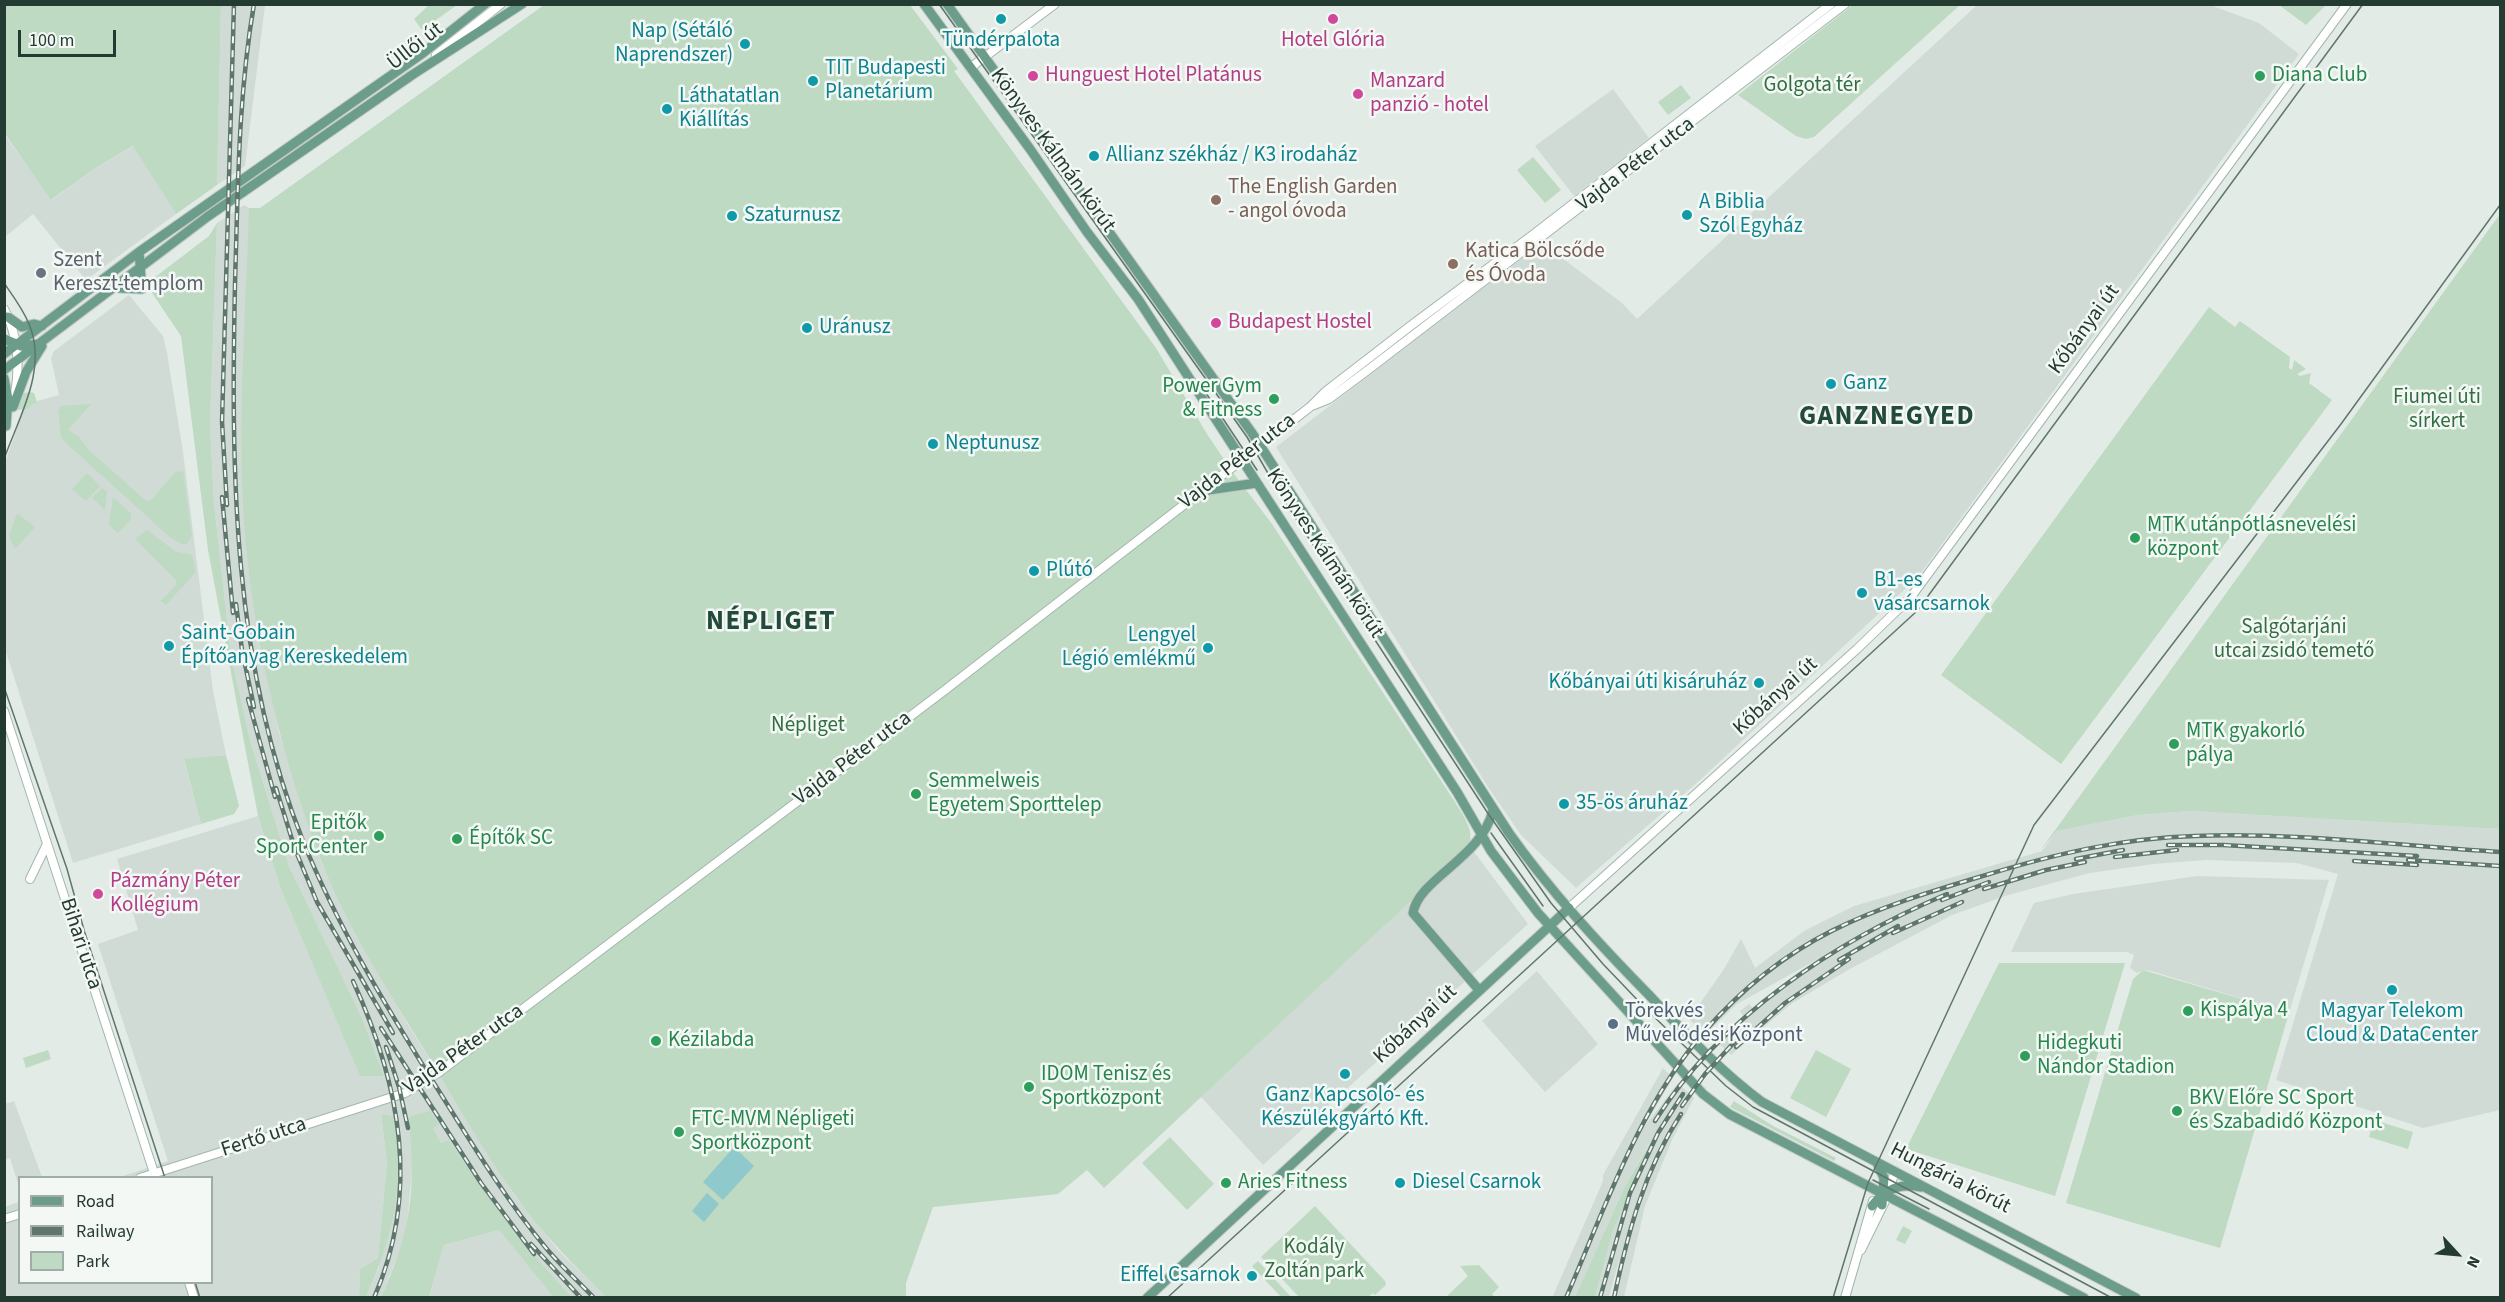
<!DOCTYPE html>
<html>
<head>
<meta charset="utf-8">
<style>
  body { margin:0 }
  #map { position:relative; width:2505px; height:1302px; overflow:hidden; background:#e3ebe6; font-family:"Source Sans 3",sans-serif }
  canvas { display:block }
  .frame { position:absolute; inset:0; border:6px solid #243b32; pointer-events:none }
  .legend { position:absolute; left:18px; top:1176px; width:195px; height:108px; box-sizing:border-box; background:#f3f8f5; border:2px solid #a0aca7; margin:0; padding:8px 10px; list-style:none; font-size:18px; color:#243b32 }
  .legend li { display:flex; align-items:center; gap:12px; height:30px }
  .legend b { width:30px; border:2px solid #a0aca7 }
  .north { position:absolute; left:2427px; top:1224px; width:60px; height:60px; -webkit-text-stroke:4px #f3f8f5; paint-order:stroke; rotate:116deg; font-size:16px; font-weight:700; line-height:24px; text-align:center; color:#243b32 }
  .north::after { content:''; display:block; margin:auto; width:21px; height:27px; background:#243b32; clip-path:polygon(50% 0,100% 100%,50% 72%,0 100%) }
  .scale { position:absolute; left:18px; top:30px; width:98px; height:27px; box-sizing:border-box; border:3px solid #243b32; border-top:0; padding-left:8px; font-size:18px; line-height:21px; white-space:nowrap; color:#243b32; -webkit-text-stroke:4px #f3f8f5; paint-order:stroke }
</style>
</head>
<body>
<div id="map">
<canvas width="2505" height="1302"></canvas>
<div class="frame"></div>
<ul class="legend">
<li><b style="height:8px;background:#6b9d8a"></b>Road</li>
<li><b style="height:8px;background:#5f766d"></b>Railway</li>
<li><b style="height:16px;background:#bedac2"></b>Park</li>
</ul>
<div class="north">N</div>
<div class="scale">100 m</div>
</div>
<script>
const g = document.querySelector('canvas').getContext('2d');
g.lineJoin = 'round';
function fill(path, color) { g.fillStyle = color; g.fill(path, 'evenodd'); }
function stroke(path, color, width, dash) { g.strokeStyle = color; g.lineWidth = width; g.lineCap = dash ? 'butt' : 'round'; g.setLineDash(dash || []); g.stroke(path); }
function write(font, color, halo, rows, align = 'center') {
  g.font = font + ' "Source Sans 3",sans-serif'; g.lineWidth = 5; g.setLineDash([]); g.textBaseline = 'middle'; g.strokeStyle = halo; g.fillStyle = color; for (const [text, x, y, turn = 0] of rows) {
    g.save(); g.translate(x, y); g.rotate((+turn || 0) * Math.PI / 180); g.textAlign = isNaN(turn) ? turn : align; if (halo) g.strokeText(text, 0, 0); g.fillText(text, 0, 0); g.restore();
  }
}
const built = new Path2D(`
  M221,5H265L245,166L217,185Z
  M1977,5H2210L2259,23L2299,54L1918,577L1699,781L1576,888L1521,835L1488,787L1276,447L1542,243L1622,303L1637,319Z
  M1613,89L1649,138L1574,196L1535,146Z
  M4,134L52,200L97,167L134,146L176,214L86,280L33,214L5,237Z
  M244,205L249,208H260L251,586L263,659L279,732L321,861L347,917L407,1023L515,1196L558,1250L606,1297H572L538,1262L491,1202L449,1140L441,1143L433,1128L408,1117L413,1160L406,1235L381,1297H366L379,1267L393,1116L381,1115L387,1163L378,1258L360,1269L359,1297H5L4,1207L19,1202L20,1282H212V1178L120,1177L168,1161L98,944L138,930L117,859L258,816L280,887L360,1075L384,1076L362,1018L289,866L250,740L231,656L214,503L210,425L217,223Z
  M129,295L163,336L167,353L183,452L213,691L226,755L184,760L201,824L73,863L5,649L4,465L26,404L59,395L51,358L54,351Z
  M2191,811L2500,829V1110L2423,1128L2276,1080L2338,874L2297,863L2207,860L2154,864L2090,873L2008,895L1952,915L1848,970L1791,1004L1731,1055L1716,1041L1743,1016L1740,1011L1749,1004L1753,1008L1820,958L1737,1004L1705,1035L1689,1019L1724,969L1741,939L1755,968L1804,931L1854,906L2042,851L2057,831L2138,815Z
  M1469,845L1528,924L1263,1165L1201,1097Z
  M2197,876L2329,880L2289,1013L2151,971L2143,970L2137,973L2130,968L2134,955L2127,952H2011L2034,903L2073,894Z
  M1537,971L1598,1044L1545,1092L1482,1021Z
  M1663,1068L1673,1078L1644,1127L1678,1083L1694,1098L1672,1140L1645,1206L1624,1297H1612L1620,1257L1609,1297H1595L1613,1231L1651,1140L1624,1188L1575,1297L1552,1298L1603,1181V1175Z
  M14,1101L42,1177L20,1178L19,1187L10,1158L5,1160V1104Z
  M499,1230L553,1297L429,1298L444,1245Z`);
const green = new Path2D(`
  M430,4H457V5L422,30L414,19Z
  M1854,4L1960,5L1814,137L1806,139L1796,136L1738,95Z
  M4,5H221L217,185L176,214L133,146L97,167L51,200L5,134Z
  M544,5H910L958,69L954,71L1156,348L1207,434L1234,474L1272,524L1455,802C1463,816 1479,835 1465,850L1104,1188L1087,1170L1058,1194L933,1207L906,1283V1297H606C574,1265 541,1233 515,1195C484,1152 457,1104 430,1059C391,995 348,930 321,860C278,747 250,627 243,506C238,407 246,307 249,208H260Z
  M2279,5H2326L2306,25Z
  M1681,85L1691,98L1668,115L1658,102Z
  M1533,157L1561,190L1545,203L1517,170Z
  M2500,214V829L2191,811L2138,815L2057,831L2040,851Z
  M217,223L210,425L214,503L231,656L250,740L289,866L362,1018L384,1076H360L280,887L258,816L208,550L181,336L146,284L209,236Z
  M2209,307L2235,327L2240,321L2290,357L2289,368L2292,370L2294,360L2306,369L2297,374L2300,376L2311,373L2309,383L2332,400L2061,764L1941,675Z
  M30,392L34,393L37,403L32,404L28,409L13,410L19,394Z
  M91,404L68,430L79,437L89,450L145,500L150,501L176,472L183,471L192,536L187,544H181L171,538L67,444L61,437L58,411L61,406Z
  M87,473L100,486L86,501L72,489Z
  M102,488L107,492L105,510L92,498Z
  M113,497L131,514V519L118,533L109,525Z
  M17,513L35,527L15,549L9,536Z
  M147,530L175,551L192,555L196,572L166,605L161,601L176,585V580L135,539Z
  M226,755L239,806L234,814L201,824L184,759Z
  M1999,963H2125L2055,1196L1906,1149Z
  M2143,970L2289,1013L2220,1248L2066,1203L2133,979Z
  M48,1050L51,1059L26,1068L23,1058Z
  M1816,1050L1851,1069L1826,1117L1790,1098Z
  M1734,1101L1773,1126L1836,1158L1834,1161L1730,1107Z
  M430,1111L439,1124L433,1128L441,1143L449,1140C487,1196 525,1249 572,1297H553L499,1230L444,1245L429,1297H381C411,1232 417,1188 408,1117Z
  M381,1114L394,1116C404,1187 395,1232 366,1297H359L360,1269L378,1258L387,1163Z
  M2374,1120L2413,1132L2408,1149L2369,1137Z
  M1654,1136L1613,1231L1595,1297H1575L1624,1188Z
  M1170,1137L1214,1184L1187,1210L1142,1163Z
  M1315,1206L1385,1281L1386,1285L1375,1295L1373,1293L1368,1297H1299L1261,1257Z
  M1903,1226L1912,1231L1905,1244L1896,1240Z
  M1258,1261L1291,1297H1281L1252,1266Z
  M1479,1265L1499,1287L1492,1294L1495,1297H1446L1468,1276L1460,1266Z`);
const water = new Path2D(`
  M734,1147L754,1166L723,1200L703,1182Z
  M707,1193L719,1204L704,1222L692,1211Z`);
const secondary = new Path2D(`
  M436,55L501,4
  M970,68L1055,4
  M4,309C18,335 20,365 15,394
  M1314,405L1329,399L1364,373L1845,4
  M4,711L155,1176
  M30,879L47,844
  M1569,908L1857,649L1911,597L2347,4
  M140,1178L405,1093L438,1073L945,690L1310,407L1325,392L1413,324L1534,234L1831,4
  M4,1219L20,1214
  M1861,1250L1887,1197L1895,1171
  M189,1282L194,1298
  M1845,1298L1873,1201`);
const primary = new Path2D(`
  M924,4L1030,149L1087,232L1138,299L1457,792L1491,851L1538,913L1703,1094L1729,1114L2084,1298
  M947,4L1252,433L1509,833C1551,892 1599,944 1649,995C1685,1033 1720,1071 1762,1102L2136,1298
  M119,288L142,289L139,252
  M8,317L22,327L34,324L42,326
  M4,339L21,346L39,344
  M4,354L139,252L423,53L485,4
  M4,370L207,217L412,75L522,4
  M4,378L8,399L6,426
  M13,407L26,372L42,346
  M1202,491L1257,483
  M1479,990L1413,913C1419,878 1482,858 1493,810
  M1877,1163L1884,1178L1882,1205
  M1872,1206C1885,1189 1900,1183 1921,1187
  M1147,1298L1569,908`);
const tram = new Path2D(`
  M939,4L1247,437L1280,494L1487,812L1551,903L1603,964L1648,1011L1726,1086L1753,1107L2112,1298
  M4,283C13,296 23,309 29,324C48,369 19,417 4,459
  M1204,390L1257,470
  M4,687L67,869L84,930L165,1178
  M1491,833L1543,906
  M1873,1180L1929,1209
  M195,1282L200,1298
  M1167,1298L1917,611L2363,4
  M1833,1298L1868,1183L2034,825L2341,424L2500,205`);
const rail = new Path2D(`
  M254,4C238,97 238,190 235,283C231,471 232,663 303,841C337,925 384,1003 432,1080C468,1137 502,1195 546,1248C560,1265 578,1281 594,1298
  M222,497L233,613
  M227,505L222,422L234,4
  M236,604L242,650L254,707
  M248,699L275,797
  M276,788L295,849L317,902L393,1033
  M2168,845H2223L2417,856
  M2115,857L2177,850
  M2076,859L2123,850
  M2408,860L2500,866
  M2354,861L2417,865
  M1984,889L2046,870L2085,862
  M1942,900L1989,882
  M1893,933L1962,902
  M1839,960L1898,926
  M353,981C400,1084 421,1191 374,1298
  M381,1028L481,1183L534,1254
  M386,1047L399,1087L408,1128
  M1736,1047L1785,1003L1849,959
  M1682,1106L1705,1074L1739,1037
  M1655,1121C1721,1016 1836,941 1947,894
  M531,1244L581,1298
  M1566,1298C1605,1208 1639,1107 1704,1032C1788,936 1868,910 1986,875C2055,854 2123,838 2195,836C2294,832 2402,846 2500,852
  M1600,1298L1630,1193L1658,1133L1683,1094
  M1614,1298C1628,1232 1644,1171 1681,1114`);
const markers = [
  [1001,19,6,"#0f9aa8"],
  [1333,19,6,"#d1479c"],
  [745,44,6,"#0f9aa8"],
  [1033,76,6,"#d1479c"],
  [2260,76,6,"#2e9e5b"],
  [813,81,6,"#0f9aa8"],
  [1358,94,6,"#d1479c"],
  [667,109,6,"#0f9aa8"],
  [1094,156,6,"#0f9aa8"],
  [1216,200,6,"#8d6e63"],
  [1687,215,6,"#0f9aa8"],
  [732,216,6,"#0f9aa8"],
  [1453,264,6,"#8d6e63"],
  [41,273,6,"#6b7280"],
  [1216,323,6,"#d1479c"],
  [807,328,6,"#0f9aa8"],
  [1831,384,6,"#0f9aa8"],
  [1274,399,6,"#2e9e5b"],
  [933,444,6,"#0f9aa8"],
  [2135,538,6,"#2e9e5b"],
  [1034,571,6,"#0f9aa8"],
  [1862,593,6,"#0f9aa8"],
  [169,646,6,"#0f9aa8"],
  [1208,648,6,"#0f9aa8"],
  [1759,683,6,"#0f9aa8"],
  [2174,744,6,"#2e9e5b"],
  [916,794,6,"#2e9e5b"],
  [1564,804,6,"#0f9aa8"],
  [379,836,6,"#2e9e5b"],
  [457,839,6,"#2e9e5b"],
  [98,894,6,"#d1479c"],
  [2392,990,6,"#0f9aa8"],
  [2188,1011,6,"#2e9e5b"],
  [1613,1024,6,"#5c6f8a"],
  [656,1041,6,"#2e9e5b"],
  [2025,1056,6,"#2e9e5b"],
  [1345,1074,6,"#0f9aa8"],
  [1029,1087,6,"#2e9e5b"],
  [2177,1111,6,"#2e9e5b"],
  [679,1132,6,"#2e9e5b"],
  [1226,1183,6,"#2e9e5b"],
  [1400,1183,6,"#0f9aa8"],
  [1252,1276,6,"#0f9aa8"]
];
const cultureNames = [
  ["Nap (Sétáló",733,32,"right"],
  ["Naprendszer)",733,56,"right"],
  ["Tündérpalota",1001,41,"center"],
  ["TIT Budapesti",825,69],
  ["Planetárium",825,93],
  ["Láthatatlan",679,97],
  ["Kiállítás",679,121],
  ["Allianz székház / K3 irodaház",1106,156],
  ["A Biblia",1699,203],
  ["Szól Egyház",1699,227],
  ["Szaturnusz",744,216],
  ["Uránusz",819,328],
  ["Ganz",1843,384],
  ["Neptunusz",945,444],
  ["Plútó",1046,571],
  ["B1-es",1874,581],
  ["vásárcsarnok",1874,605],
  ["Saint-Gobain",181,634],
  ["Építőanyag Kereskedelem",181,658],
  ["Lengyel",1196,636,"right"],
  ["Légió emlékmű",1196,660,"right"],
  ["Kőbányai úti kisáruház",1747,683,"right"],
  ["35-ös áruház",1576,804],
  ["Magyar Telekom",2392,1012,"center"],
  ["Cloud & DataCenter",2392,1036,"center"],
  ["Ganz Kapcsoló- és",1345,1096,"center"],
  ["Készülékgyártó Kft.",1345,1120,"center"],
  ["Diesel Csarnok",1412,1183],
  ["Eiffel Csarnok",1240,1276,"right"]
];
const hotelNames = [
  ["Hotel Glória",1333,41,"center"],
  ["Hunguest Hotel Platánus",1045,76],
  ["Manzard",1370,82],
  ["panzió - hotel",1370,106],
  ["Budapest Hostel",1228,323],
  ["Pázmány Péter",110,882],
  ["Kollégium",110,906]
];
const streetNames = [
  ["Üllői út",416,47,-38],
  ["Könyves Kálmán körút",1052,151,54],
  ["Vajda Péter utca",1636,165,-37],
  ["Kőbányai út",2085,330,-54],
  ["Vajda Péter utca",1238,462,-38],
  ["Könyves Kálmán körút",1324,554,57],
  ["Kőbányai út",1776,697,-42],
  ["Vajda Péter utca",853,759,-37],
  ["Bihari utca",80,944,72],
  ["Kőbányai út",1416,1025,-43],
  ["Vajda Péter utca",464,1050,-35],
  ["Fertő utca",264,1138,-18],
  ["Hungária körút",1950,1179,27]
];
const leisureNames = [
  ["Diana Club",2272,76],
  ["Power Gym",1262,387,"right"],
  ["& Fitness",1262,411,"right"],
  ["MTK utánpótlásnevelési",2147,526],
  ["központ",2147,550],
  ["MTK gyakorló",2186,732],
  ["pálya",2186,756],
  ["Semmelweis",928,782],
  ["Egyetem Sporttelep",928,806],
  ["Epitők",367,824,"right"],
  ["Sport Center",367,848,"right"],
  ["Építők SC",469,839],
  ["Kispálya 4",2200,1011],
  ["Kézilabda",668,1041],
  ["Hidegkuti",2037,1044],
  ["Nándor Stadion",2037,1068],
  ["IDOM Tenisz és",1041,1075],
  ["Sportközpont",1041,1099],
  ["BKV Előre SC Sport",2189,1099],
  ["és Szabadidő Központ",2189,1123],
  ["FTC-MVM Népligeti",691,1120],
  ["Sportközpont",691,1144],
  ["Aries Fitness",1238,1183]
];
const parkNames = [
  ["Golgota tér",1812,86],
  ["Fiumei úti",2437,398],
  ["sírkert",2437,422],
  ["Salgótarjáni",2294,628],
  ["utcai zsidó temető",2294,652],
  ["Népliget",808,726],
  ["Kodály",1314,1248],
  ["Zoltán park",1314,1272]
];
const educationNames = [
  ["The English Garden",1228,188],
  ["- angol óvoda",1228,212],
  ["Katica Bölcsőde",1465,252],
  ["és Óvoda",1465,276]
];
const worshipNames = [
  ["Szent",53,261],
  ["Kereszt-templom",53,285]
];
const serviceNames = [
  ["Törekvés",1625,1012],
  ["Művelődési Központ",1625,1036]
];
const districtNames = [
  ["GANZNEGYED",1887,418],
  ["NÉPLIGET",771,623]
];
fill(built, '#d1dbd5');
fill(green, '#bedac2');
fill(water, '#90c9cb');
stroke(secondary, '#a2b6ad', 10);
stroke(primary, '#c2c8c6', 11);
stroke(secondary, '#fff', 8);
stroke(primary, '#6b9d8a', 9);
stroke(tram, '#5f766d', 1.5);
stroke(rail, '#5f766d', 4.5);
stroke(rail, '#f3f8f5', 2, [7]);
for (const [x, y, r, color] of markers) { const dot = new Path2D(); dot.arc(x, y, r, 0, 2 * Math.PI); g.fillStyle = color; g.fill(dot); stroke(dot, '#f3f8f5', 2); }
write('21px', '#0d838f', '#f3f8f5', cultureNames, 'left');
write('21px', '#b23c85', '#f3f8f5', hotelNames, 'left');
write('21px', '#243b32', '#f3f8f5', streetNames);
write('21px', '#27864d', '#f3f8f5', leisureNames, 'left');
write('21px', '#326e42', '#f3f8f5', parkNames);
write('21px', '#785e54', '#f3f8f5', educationNames, 'left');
write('21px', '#5b616d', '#f3f8f5', worshipNames, 'left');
write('21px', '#4e5e75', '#f3f8f5', serviceNames, 'left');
g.letterSpacing = '1.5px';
write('bold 27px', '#224b3c', '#f3f8f5', districtNames);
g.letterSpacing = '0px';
</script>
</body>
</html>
